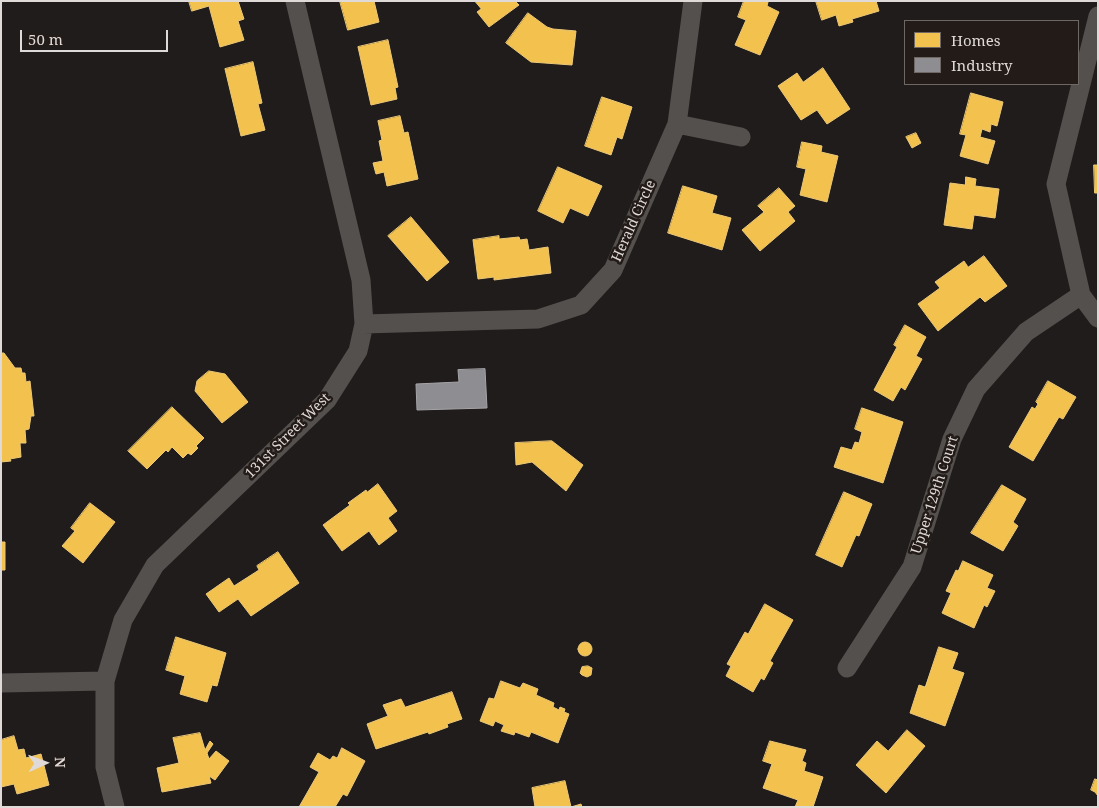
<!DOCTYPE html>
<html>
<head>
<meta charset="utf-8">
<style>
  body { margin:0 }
  #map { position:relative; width:1099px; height:808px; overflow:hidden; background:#201c1b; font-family:"Noto Serif",serif }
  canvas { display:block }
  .frame { position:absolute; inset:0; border:2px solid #dfdad7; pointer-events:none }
  .legend { position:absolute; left:904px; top:20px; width:175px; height:65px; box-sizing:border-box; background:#231b18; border:1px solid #6e6764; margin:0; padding:6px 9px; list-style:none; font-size:15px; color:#dfdad7 }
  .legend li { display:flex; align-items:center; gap:10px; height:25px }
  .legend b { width:25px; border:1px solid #6e6764 }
  .north { position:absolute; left:20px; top:738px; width:50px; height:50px; -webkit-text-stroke:4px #231b18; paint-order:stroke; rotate:88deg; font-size:14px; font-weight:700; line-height:20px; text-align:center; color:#dfdad7 }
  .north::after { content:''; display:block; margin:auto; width:18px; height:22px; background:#dfdad7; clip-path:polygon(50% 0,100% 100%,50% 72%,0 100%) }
  .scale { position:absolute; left:20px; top:30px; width:148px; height:22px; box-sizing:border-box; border:2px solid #dfdad7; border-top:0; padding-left:6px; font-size:15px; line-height:18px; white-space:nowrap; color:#dfdad7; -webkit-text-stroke:4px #231b18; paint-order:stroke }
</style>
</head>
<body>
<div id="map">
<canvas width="1099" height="808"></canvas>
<div class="frame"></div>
<ul class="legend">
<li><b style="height:14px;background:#f2c14e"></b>Homes</li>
<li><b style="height:14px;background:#8d8d92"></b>Industry</li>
</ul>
<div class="north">N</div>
<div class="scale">50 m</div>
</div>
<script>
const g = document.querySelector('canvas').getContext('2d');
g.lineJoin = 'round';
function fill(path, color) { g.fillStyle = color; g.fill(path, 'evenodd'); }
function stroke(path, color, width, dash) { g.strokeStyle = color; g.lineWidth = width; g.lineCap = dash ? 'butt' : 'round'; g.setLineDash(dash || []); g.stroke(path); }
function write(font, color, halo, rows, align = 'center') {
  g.font = font + ' "Noto Serif",serif'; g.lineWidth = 5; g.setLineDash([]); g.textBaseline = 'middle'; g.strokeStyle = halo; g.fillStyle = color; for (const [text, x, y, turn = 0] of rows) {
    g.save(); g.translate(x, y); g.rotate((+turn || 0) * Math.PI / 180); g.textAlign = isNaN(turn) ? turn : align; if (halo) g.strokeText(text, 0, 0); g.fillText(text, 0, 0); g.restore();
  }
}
const homes = new Path2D(`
  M189,1H238L244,19L238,21L244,40L220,47L209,6L192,11Z
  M340,1H374L379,22L348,30Z
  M475,1H515L519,5L489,27L477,12L481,9Z
  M744,1H766L768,2L767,6L779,12L760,55L735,45L746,20L738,17Z
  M816,1H876L879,11L852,19L853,22L839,26L836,15L822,20Z
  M528,13L547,27L553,29L576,31L572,65L531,62L506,43Z
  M388,40L398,87L395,88L397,99L371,105L358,47Z
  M253,62L262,103L258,104L265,130L241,136L225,69Z
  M823,68L850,109L827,124L817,110L801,120L778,86L797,73L803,82Z
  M971,93L1003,102L997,126L991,124L990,132L982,129L980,137L995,141L988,164L960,156L966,135L960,134Z
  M602,97L632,107L622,139L617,137L611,155L585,146Z
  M400,116L404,133L408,132L418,179L387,186L384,172L376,174L373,163L383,161L379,141L382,140L378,121Z
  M916,133L921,143L912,148L906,137Z
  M802,142L822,146L821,152L838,156L827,202L800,195L806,169L797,167Z
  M1094,165H1098V193H1095Z
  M558,167L602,186L588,216L570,208L563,223L538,211Z
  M966,177L976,179L975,186L999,189L995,218L974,215L972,229L944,225L950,183L965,185Z
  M683,186L717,196L712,213L731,218L722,250L668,233Z
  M779,188L795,206L788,212L795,221L760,251L742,230L764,212L758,206Z
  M411,217L449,262L427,281L388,236Z
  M499,236V239L519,237L520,240L527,239L529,250L548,247L551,273L494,280V277L478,279L473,240Z
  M984,256L1007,286L985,302L980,297L938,331L918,304L940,288L935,282L964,261L968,267Z
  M905,325L926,337L916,356L922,359L905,390L901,387L893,401L874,390L897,347L894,345Z
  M1,353H4L15,368H21L22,373H25L26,382L30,381L34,416H31L29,429L25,430L26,443H20L21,457L10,459L11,461L1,462Z
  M209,371L225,374L248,402L222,423L195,391L197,381Z
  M1048,381L1076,397L1063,419L1059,417L1033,461L1009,447L1032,407L1035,409L1038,404L1036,402Z
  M172,407L204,438L196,446L198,448L191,455L188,453L183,458L172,447L168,452L166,450L147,469L128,451Z
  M862,408L903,422L883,483L834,467L841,447L852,450L855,442L859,443L862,432L855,429Z
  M552,441L583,465L566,491L532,462L516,465L515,443Z
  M378,484L397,511L388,518L397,531L379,545L369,531L342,551L323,525L350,505L348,503L366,490L367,492Z
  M1002,485L1026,499L1013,522L1018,526L1003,551L971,533Z
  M844,492L872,504L859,536L856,535L842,567L816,555Z
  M90,503L115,522L83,563L62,546L75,531L71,528Z
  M1,542H5V570H1Z
  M278,552L299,583L251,616L238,599L219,612L206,594L229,578L234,586L259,570L257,566Z
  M963,561L993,575L987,588L995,591L987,607L984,605L974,628L942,613L951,593L946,591L956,570L958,571Z
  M765,604L793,620L770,661L773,663L764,680L761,678L753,692L726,676L731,666L727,664L745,632L748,634Z
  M176,637L226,653L217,686L212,685L207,702L180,694L185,676L166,670Z
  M578 649a7 7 0 1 1 14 0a7 7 0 1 1-14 0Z
  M939,647L958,653L952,669L964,673L945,726L910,713L919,685L925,687Z
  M588,666L592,668L591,675L587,677L582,675L580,673L582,667Z
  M501,681L520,688L523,683L538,689L536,695L554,703L553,707L559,710L560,707L565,709L564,712L569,714L558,743L531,732L529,737L515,732L514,735L501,731L504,725L495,721L493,726L480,721L489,698L494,699Z
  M452,692L462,719L447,724L448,727L429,734L428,732L376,749L367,724L388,716L383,705L401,699L405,707Z
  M907,730L925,746L886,793L856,765L877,741L888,751Z
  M200,733L205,750L210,741L213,744L207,753L209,759L216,751L229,761L215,780L209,776L211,783L162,792L157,768L179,763L173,738Z
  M14,736L18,750L24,749L26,758L41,754L49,785L17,794L14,784L1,787V740Z
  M770,741L806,750L802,761L806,763L804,771L823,777L813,807H795L798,800L763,788L772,764L763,761Z
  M342,748L365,761L347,796L343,794L335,807H299L319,772L310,767L318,753L330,760L333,756L337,758Z
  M1095,779L1098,780V796L1095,792L1091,790Z
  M565,781L571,807L581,804L582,807H535L532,788Z`);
const industry = new Path2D(`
  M485,369L487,408L417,410L416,384L459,382L458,370Z`);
const minor = new Path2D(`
  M1098,16L1056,184L1081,295L1098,318
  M677,124L741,137
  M364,324L538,319L581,305L613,270L677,124L693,1
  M847,668L912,567L952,439L976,389L1026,332L1081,295
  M1,683L105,681
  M115,807L105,767V681L123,620L155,565L327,400L358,351L364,324L361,280L295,1`);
const streetNames = [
  ["Herald Circle",634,221,-66],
  ["131st Street West",288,436,-45],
  ["Upper 129th Court",935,495,-72]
];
fill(homes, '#f2c14e');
stroke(homes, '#ecc877', 1);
fill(industry, '#8d8d92');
stroke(industry, '#a6a4a7', 1);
stroke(minor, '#53504e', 19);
write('14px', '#dfdad7', '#231b18', streetNames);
</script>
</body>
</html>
